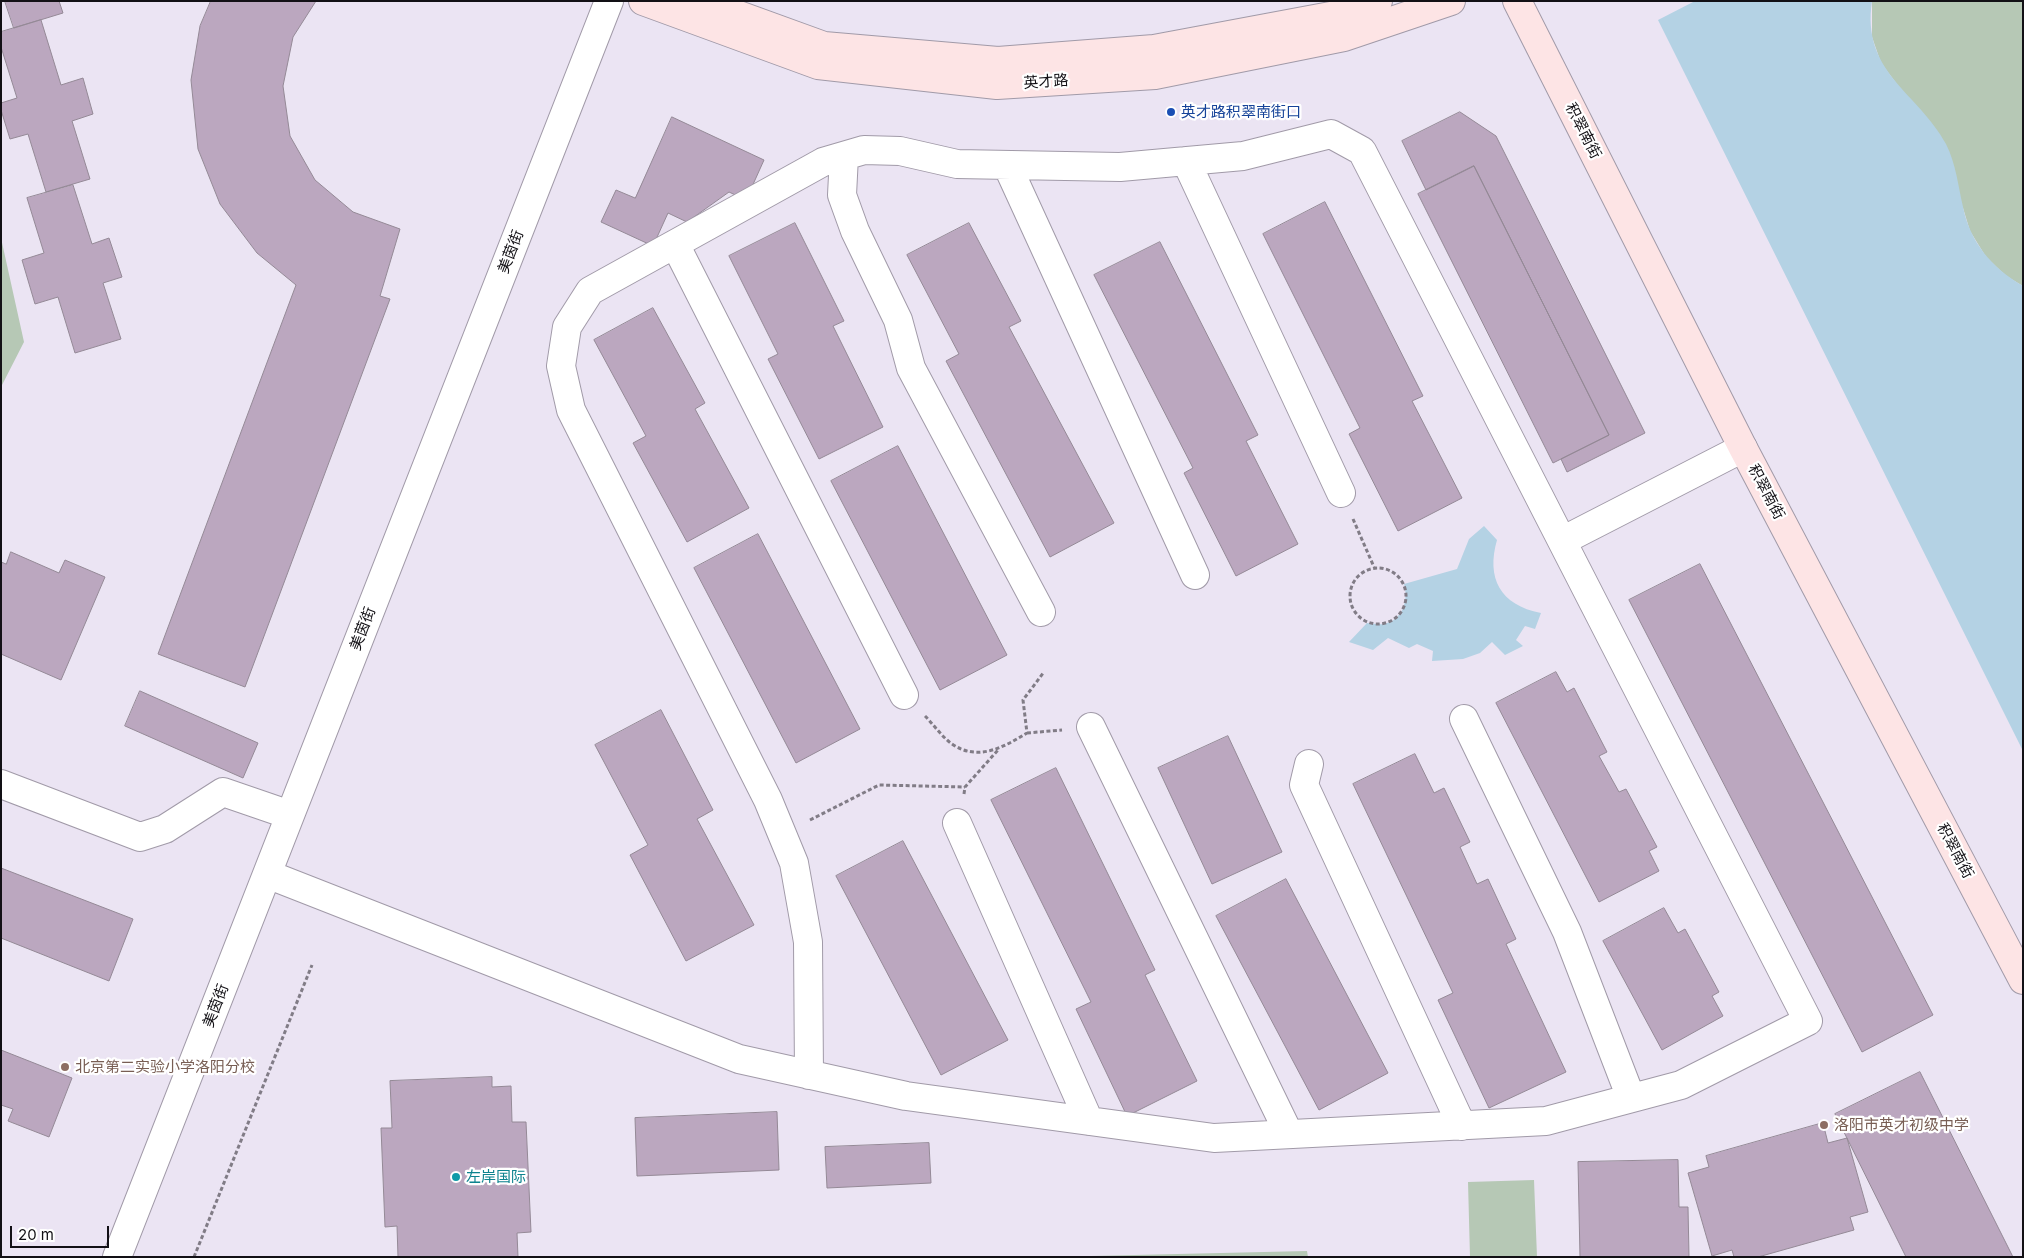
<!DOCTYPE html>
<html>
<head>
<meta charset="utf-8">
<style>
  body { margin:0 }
  #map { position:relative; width:2024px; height:1258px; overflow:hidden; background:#ebe4f3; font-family:Inter,sans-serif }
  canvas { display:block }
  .frame { position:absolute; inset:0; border:2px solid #121015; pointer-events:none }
  .scale { position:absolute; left:10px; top:1226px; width:99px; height:22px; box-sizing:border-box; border:2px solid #121015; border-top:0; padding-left:6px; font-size:15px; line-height:18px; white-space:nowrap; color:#121015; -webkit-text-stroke:4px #fff; paint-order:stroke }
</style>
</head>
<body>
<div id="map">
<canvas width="2024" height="1258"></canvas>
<div class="frame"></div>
<div class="scale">20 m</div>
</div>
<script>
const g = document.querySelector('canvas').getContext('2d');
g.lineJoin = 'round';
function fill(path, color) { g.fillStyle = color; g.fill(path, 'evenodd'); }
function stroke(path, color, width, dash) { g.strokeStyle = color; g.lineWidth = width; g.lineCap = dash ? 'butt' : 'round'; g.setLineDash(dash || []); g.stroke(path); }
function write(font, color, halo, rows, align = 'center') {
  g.font = font + ' Inter,"Noto Sans SC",sans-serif'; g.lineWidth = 4.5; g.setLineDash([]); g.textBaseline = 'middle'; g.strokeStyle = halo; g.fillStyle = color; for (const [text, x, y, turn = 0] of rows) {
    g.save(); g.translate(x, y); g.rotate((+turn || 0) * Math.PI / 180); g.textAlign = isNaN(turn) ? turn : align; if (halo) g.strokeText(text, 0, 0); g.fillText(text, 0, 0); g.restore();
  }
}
const green = new Path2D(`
  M1872,1H2023V286L2006,276L1986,257L1970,231L1963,208L1896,83L1881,63L1872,37Z
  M1,238L24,342L1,387Z
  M1534,1180L1537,1257H1470L1468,1182Z
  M1307,1251L1308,1257H1048Z`);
const water = new Path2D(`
  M1695,1H1872C1861,73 1918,92 1946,144C1956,164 1958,185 1963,207C1970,242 1992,268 2023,286V751L1658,20Z
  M1484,526L1497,540C1486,578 1500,605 1541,613L1535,629L1525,626L1516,640L1523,646L1505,655L1492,642L1480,653L1463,659L1432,661L1433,651L1417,644L1409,648L1388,638L1373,650L1349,642L1367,623C1372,623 1378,625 1383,624C1402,621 1409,601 1404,584L1457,569L1469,539Z`);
const building = new Path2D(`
  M5,1H59L63,13L14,28Z
  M211,1H316L293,37L283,86L290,136L315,180L353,212L400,229L380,296L390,299L245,687L158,654L296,285L257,253L220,204L198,149L191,80L200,26Z
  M41,20L61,85L83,78L93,114L72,121L90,179L46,192L28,134L10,139L1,110V103L17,98L1,47V32Z
  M1460,112L1496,136L1645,433L1567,472L1561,459L1609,435L1474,166L1426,190L1402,141Z
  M672,117L764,160L746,200L729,192L687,222L668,213L653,246L601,222L616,190L635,198Z
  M1474,166L1609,435L1553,463L1418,194Z
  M73,185L92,244L109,238L122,277L103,283L121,339L75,353L58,297L35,304L22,260L44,253L27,198Z
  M1325,202L1423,396L1412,401L1462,498L1398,531L1349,434L1360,428L1263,234Z
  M795,223L844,321L833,326L883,427L819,459L768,359L778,354L729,256Z
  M969,223L1021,321L1009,327L1114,523L1050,557L946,361L959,354L907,255Z
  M1160,242L1258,435L1246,441L1298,544L1236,576L1184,473L1193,468L1094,275Z
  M653,308L705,403L695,409L749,508L687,542L633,443L646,436L594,340Z
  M898,446L1007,655L940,690L831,481Z
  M758,534L860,729L796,763L694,568Z
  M11,552L59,573L65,560L105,577L61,680L1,654V562L6,564Z
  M1700,564L1933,1015L1862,1052L1629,600Z
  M1556,672L1567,692L1574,688L1607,752L1599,756L1619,792L1626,789L1657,847L1649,851L1659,871L1599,902L1496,703Z
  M140,691L258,743L243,778L125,726Z
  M661,710L713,810L697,819L754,925L686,961L630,855L648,845L595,745Z
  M1228,736L1282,852L1212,884L1158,768Z
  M1415,754L1434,793L1444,788L1470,842L1460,847L1477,884L1488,879L1516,939L1506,944L1566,1072L1489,1108L1438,1000L1453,993L1353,784Z
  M1056,768L1155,970L1145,975L1197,1081L1127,1116L1076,1009L1091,1002L991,800Z
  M903,841L1008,1040L941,1075L836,876Z
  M1,868L133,919L109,981L1,938Z
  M1286,879L1388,1073L1319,1110L1216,916Z
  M1664,908L1678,933L1685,929L1719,992L1712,996L1723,1016L1662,1050L1603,941Z
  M1,1050L72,1078L49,1137L8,1121L13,1109L1,1105Z
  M1920,1072L2013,1257H1906L1835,1114Z
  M492,1077V1087L511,1086L512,1122H526L531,1232L517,1233L518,1257H398L397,1226L385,1227L381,1128H392L390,1081Z
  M777,1112L779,1170L637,1176L635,1118Z
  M1823,1123L1828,1143L1847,1138L1868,1212L1850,1217L1854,1230L1758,1257H1734L1732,1250L1712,1256L1688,1173L1709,1167L1706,1156Z
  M929,1143L931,1183L827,1188L825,1147Z
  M1678,1160L1679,1207H1688L1689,1257H1580L1578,1162Z`);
const path = new Path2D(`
  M1353,519L1374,567
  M1350 596a28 28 0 1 1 56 0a28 28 0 1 1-56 0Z
  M925,716C934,725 942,737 952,744C978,762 1004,747 1027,733L1023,700L1044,672
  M1027,733L1062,730
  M964,794L965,787L998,750
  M810,820L879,785L965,787
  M194,1257L312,965`);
const street = new Path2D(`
  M844,156L842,195L855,231L898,320L911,368L1041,612
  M1186,161L1341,493
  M1007,165L1195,575
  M675,244L904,695
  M1562,541L1743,448
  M1464,719L1567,932L1631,1098
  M1091,727L1289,1134
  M1309,764L1304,785L1462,1126
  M1,784L140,837L165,829L223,792L290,815
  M957,823L1089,1121
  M267,874L739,1059L906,1096L1214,1138L1546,1121L1681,1085L1808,1021L1362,151L1331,134L1243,156L1120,167L957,164L900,151L864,150L823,162L590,291L567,327L561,366L571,410L768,800L794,863L808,942L809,1075
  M117,1257L609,1`);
const secondary = new Path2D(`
  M643,1L818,65L997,85L1155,75L1344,37L1451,1
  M700,1L824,46L998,61L1154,49L1336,15L1378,1
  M1517,1L1743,448L2023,980`);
const markers = [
  [1171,112,5,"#1a4fb4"],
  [65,1067,5,"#8d6e63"],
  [1824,1125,5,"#8d6e63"],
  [456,1177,5,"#0f9aa8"]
];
const streetNames = [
  ["英才路",1046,82,-4],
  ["积翠南街",1583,131,63],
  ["美茵街",511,252,-69],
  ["积翠南街",1766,492,62],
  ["美茵街",363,629,-69],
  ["积翠南街",1955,851,62],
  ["美茵街",216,1006,-69]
];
const transitNames = [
  ["英才路积翠南街口",1181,112]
];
const educationNames = [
  ["北京第二实验小学洛阳分校",75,1067],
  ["洛阳市英才初级中学",1834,1125]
];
const cultureNames = [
  ["左岸国际",466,1177]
];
fill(green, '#b6c8b5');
fill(water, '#b4d2e4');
fill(building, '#bba7bf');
stroke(building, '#948996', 1);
stroke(street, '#a19aa8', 30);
stroke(secondary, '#a19aa8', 30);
stroke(path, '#817c86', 3, [4, 2.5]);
stroke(street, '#fff', 28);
stroke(secondary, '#fde4e5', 28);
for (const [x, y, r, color] of markers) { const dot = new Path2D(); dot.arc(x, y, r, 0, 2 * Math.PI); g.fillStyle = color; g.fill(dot); stroke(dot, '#fff', 2); }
write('15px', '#121015', '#fff', streetNames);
write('15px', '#164399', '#fff', transitNames, 'left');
write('15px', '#785e54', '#fff', educationNames, 'left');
write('15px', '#0d838f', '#fff', cultureNames, 'left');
</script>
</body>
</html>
